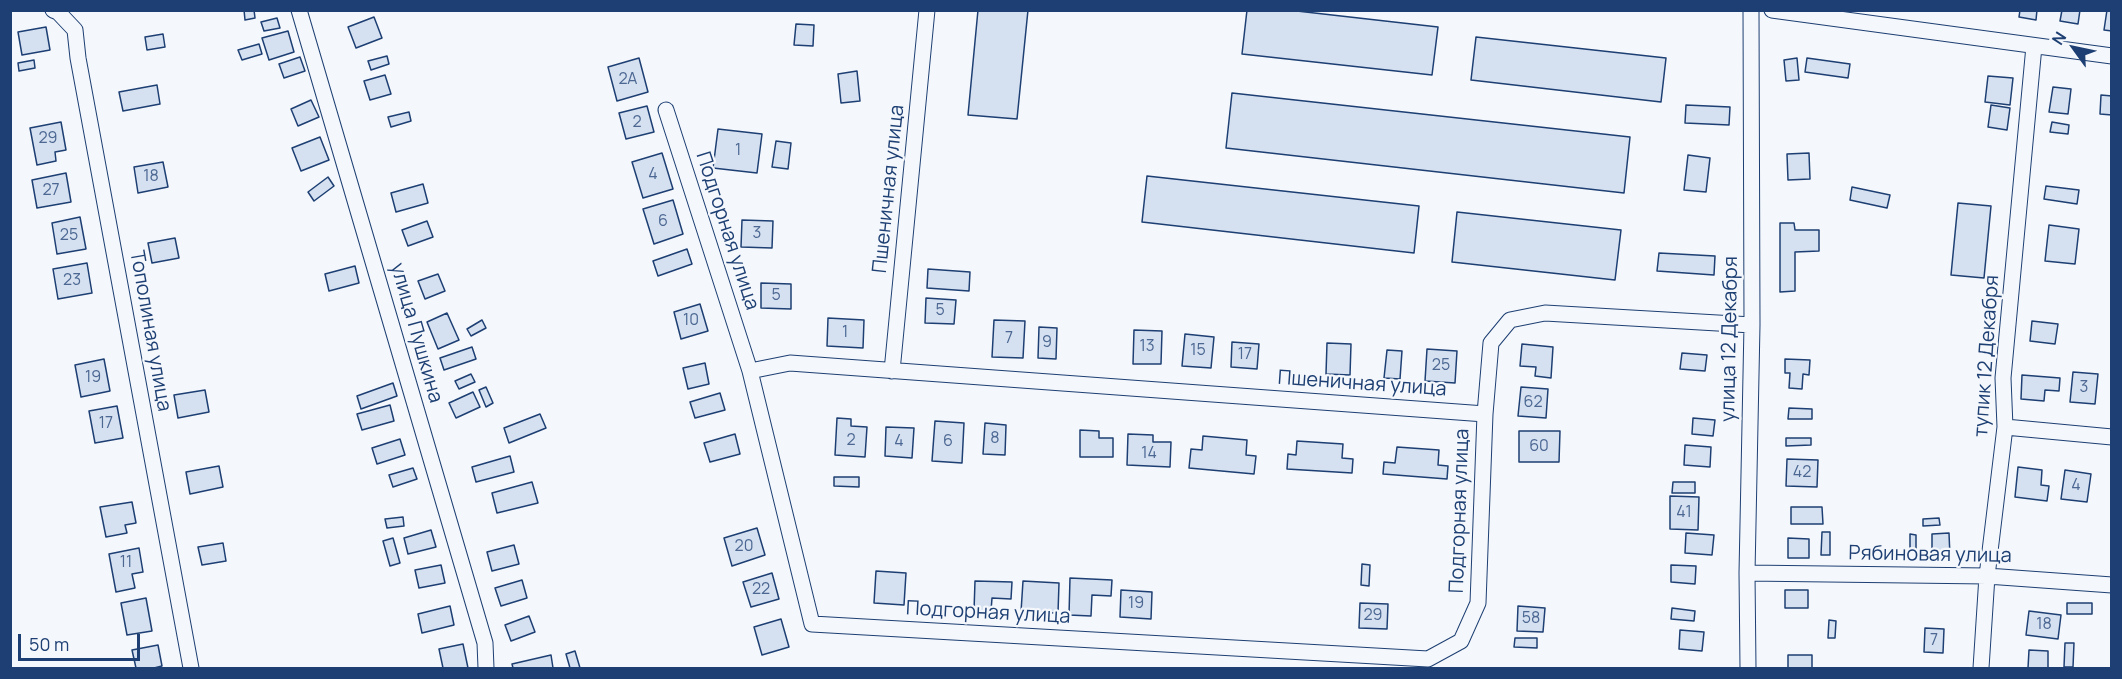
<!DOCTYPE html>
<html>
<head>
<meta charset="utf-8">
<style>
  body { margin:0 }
  #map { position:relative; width:2122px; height:679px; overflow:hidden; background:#f4f7fb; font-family:Manrope,sans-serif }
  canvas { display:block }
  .frame { position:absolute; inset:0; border:12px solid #1d3f73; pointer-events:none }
  .north { position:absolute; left:2044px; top:18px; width:60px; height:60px; -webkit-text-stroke:4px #f4f7fb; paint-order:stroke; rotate:303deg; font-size:16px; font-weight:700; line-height:24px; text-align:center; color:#1d3f73 }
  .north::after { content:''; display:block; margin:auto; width:21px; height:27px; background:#1d3f73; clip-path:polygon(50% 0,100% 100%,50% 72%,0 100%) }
  .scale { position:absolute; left:18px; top:634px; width:122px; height:27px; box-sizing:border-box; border:3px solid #1d3f73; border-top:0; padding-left:8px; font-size:18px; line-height:21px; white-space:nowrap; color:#1d3f73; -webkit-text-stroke:4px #f4f7fb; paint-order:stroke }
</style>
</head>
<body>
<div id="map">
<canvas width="2122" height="679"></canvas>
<div class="frame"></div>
<div class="north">N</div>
<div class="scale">50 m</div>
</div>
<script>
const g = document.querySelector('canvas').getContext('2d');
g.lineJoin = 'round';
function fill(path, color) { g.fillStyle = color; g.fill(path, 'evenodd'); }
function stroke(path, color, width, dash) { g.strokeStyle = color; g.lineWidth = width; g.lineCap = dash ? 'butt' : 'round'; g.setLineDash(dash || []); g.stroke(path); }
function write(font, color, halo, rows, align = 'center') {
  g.font = font + ' Manrope,sans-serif'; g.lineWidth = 4.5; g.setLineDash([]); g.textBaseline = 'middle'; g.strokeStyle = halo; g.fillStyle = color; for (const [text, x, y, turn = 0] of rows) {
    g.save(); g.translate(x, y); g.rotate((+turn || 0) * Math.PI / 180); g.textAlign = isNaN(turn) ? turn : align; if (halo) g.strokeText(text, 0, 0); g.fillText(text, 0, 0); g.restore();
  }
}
const building = new Path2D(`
  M244,10H254L255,18L245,20Z
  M978,10H1028L1017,119L968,115Z
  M1247,10H1288L1438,27L1432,75L1242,54Z
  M2020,10H2037L2036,20L2019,17Z
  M2062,10H2080L2078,24L2060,21Z
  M2107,10H2112V31L2104,30Z
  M374,17L382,38L356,48L348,27Z
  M277,18L280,28L264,31L261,22Z
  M796,24L814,25L813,46L794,45Z
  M46,27L50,50L22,55L18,32Z
  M288,31L294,52L269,60L262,38Z
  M163,34L165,47L147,50L145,37Z
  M1476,37L1666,58L1661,102L1471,80Z
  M259,44L262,54L242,60L238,50Z
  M387,56L389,64L371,70L368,61Z
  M300,57L305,71L284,78L279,64Z
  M639,58L648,92L617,101L608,67Z
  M1797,58L1799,80L1786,81L1784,60Z
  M1807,58L1850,64L1848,78L1805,72Z
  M34,60L35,68L19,71L18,63Z
  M857,71L860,101L841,103L838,74Z
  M385,75L391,94L370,100L364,81Z
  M1988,76L2013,78L2010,105L1985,102Z
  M157,85L160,104L123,111L119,92Z
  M2053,87L2071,89L2068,114L2049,112Z
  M1232,93L1630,137L1624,193L1226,148Z
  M2101,95L2112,96V115L2100,114Z
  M311,100L319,117L298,126L291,109Z
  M1686,105L1730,107L1729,125L1685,123Z
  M1991,105L2010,108L2007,130L1988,127Z
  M647,106L654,132L626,139L619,113Z
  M409,112L411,121L391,127L388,117Z
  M61,122L66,150L55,152L56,161L37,165L30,128Z
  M2052,122L2069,125L2068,134L2050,132Z
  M718,129L762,134L757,173L713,168Z
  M320,137L329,160L301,171L292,148Z
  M776,141L791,143L788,169L772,167Z
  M662,153L673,189L643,198L632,162Z
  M1809,153L1810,179L1788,180L1787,154Z
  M1688,155L1710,158L1706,192L1684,190Z
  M163,162L168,187L138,193L134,167Z
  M66,173L71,202L37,208L32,180Z
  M1147,176L1419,206L1414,253L1142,222Z
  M328,177L334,186L314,201L308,192Z
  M423,184L428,203L396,212L391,193Z
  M2046,186L2079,190L2077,204L2044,199Z
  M1852,187L1890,195L1887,208L1850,200Z
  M673,200L683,234L654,244L643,209Z
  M1958,203L1991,206L1984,278L1951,275Z
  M1457,212L1621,230L1615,280L1452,262Z
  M80,217L86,249L57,254L52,223Z
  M742,220L773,221L772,248L741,247Z
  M427,221L433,237L408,246L402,230Z
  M1780,223H1794L1795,230H1819V251L1795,252V291L1780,292Z
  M2049,225L2079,229L2075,264L2045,261Z
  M175,238L179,258L152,263L148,243Z
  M687,249L692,264L658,276L653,261Z
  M1659,253L1715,256L1714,275L1657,271Z
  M87,263L92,293L58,299L53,269Z
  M355,266L359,283L329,291L325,274Z
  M928,269L970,272L969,291L927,288Z
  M438,274L445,291L425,299L418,281Z
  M761,283L791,284V309L761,308Z
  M926,298L956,300L954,324L925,323Z
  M700,304L708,331L681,339L674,312Z
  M447,313L459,340L438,349L427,322Z
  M828,318L864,320L863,348L827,346Z
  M482,320L486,328L471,336L467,329Z
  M994,320L1025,321L1023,358L992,357Z
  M2032,321L2058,324L2055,344L2030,341Z
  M1039,327L1057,328L1056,359L1038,358Z
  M1134,330L1162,331L1161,364H1133Z
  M1185,334L1214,337L1211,368L1182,366Z
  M1232,342L1259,344L1257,369L1231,367Z
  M1327,343L1351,344L1350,375L1326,374Z
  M1522,344L1553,347L1551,378L1535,376L1536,367L1520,366Z
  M472,347L476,359L444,370L440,358Z
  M1427,349L1457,351L1455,383L1425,381Z
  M1387,350L1402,351L1400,379L1384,378Z
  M1682,353L1707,355L1705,371L1680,369Z
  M104,359L110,391L81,397L75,365Z
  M1785,359L1810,360L1809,375L1803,374L1802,389L1789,388L1790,373H1785Z
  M705,363L709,384L688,389L683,368Z
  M2073,372L2098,374L2095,404L2070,402Z
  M471,374L475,382L459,389L455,381Z
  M2022,375L2060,378L2059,391L2045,390L2044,401L2021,399Z
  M393,383L397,396L361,409L357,396Z
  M486,387L493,403L486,407L479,390Z
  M1521,387L1548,389L1546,418L1518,416Z
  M205,390L209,412L178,418L174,395Z
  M473,392L480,407L456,418L449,403Z
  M720,393L725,410L695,418L690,402Z
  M390,405L394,421L362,430L357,414Z
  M117,406L123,438L95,443L89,411Z
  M1789,408L1812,409V419H1788Z
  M540,414L546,428L509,443L504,428Z
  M837,418L851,419V426L867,427L865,457L835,455Z
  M1693,418L1715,420L1713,436L1692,434Z
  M935,421L964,423L962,463L932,461Z
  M985,423L1006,425L1005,455L983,454Z
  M886,427L914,428L912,458L885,456Z
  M1080,430L1099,431V438H1113V457H1080Z
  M1519,431H1560L1559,462H1519Z
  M735,434L740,454L710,462L704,443Z
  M1128,434L1153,435V442H1171L1170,467L1127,465Z
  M1203,436L1247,440L1246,455L1256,456L1254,474L1189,468L1191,449L1202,450Z
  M1786,438H1811V445L1786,446Z
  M400,439L405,455L377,464L372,448Z
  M1297,441L1343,444L1342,458L1353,459L1352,473L1287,469L1288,454L1296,455Z
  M1685,445L1711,447L1710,467L1684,465Z
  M1397,447L1439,450L1438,465L1448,466L1447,479L1383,474L1384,462L1395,463Z
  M510,456L514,472L476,482L472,467Z
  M1787,459L1818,460L1817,487L1786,486Z
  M219,466L223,487L190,494L186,472Z
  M2018,467L2042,470L2041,485L2049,486L2047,501L2015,497Z
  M413,468L417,479L393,487L389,475Z
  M2065,470L2091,474L2087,502L2061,499Z
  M834,477H859V487L834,486Z
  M532,482L538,503L497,513L492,493Z
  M1673,482H1695V493H1672Z
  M1670,496L1699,497L1698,530L1670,529Z
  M132,502L136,523L125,525L127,533L106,537L100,507Z
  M1791,507H1822L1823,524H1791Z
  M403,517L404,526L387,528L385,519Z
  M1939,518L1940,525L1923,526V519Z
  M757,528L765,555L732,566L724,538Z
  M431,530L436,547L408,554L404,538Z
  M1822,532H1830V555H1821Z
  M1686,533L1714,535L1712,555L1685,553Z
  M1949,533L1950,557L1932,558V534Z
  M1910,534L1916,535V550H1910Z
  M393,538L400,563L390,566L383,541Z
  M1788,538L1809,539V558H1788Z
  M223,543L226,561L202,565L198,547Z
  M514,545L519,564L492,571L487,552Z
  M139,548L143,572L132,574L135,588L116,592L109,554Z
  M1362,564L1370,565L1369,586L1361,585Z
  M441,565L445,583L419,588L415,570Z
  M1671,565L1696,566L1695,584L1671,582Z
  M876,571L906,573L904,605L874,603Z
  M772,573L779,599L751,607L743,582Z
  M1070,578L1112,580L1111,596L1092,595L1091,616L1069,615Z
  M522,580L527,598L501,606L495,588Z
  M975,581L1012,582L1011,599L992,598L991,611H974Z
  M1023,581L1059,583L1058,613L1021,612Z
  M1121,590L1152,592L1151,619L1120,617Z
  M1785,590H1808V608H1785Z
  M146,598L152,631L127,635L121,603Z
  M1360,603L1388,604L1387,629L1359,628Z
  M2067,603H2092V614H2067Z
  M450,606L454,625L422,633L418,614Z
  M1518,606L1545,608L1543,632L1517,631Z
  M1672,608L1695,611L1694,621L1671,619Z
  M2029,611L2061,615L2058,639L2026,635Z
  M529,616L535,632L511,641L505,625Z
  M781,619L789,647L762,655L754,627Z
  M1829,620L1836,621L1835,638H1828Z
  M1925,628L1944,629L1943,653L1924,652Z
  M1680,630L1704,632L1702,651L1679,649Z
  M1515,638H1537V648L1514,647Z
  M2065,643H2074L2073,667H2064Z
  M463,644L468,668H443L439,649Z
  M158,645L162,666L154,668H136L132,650Z
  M2029,650L2048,651V668H2028Z
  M575,651L580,668H570L566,654Z
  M551,655L553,668H513L512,664Z
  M1788,655H1812V668H1788Z`);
const street = new Path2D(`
  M53,10L58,12L75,30L78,58L191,668
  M299,10L485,643L486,668
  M1772,10L2112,56
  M666,110L750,371L812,624L1428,659L1461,641L1478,603L1485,414
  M750,371L790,363L1485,414L1491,343L1510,320L1545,313L1752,325
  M892,371L927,10
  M2005,427L2112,437
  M1747,573L1987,576L2112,585
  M1748,668L1747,573L1752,325L1751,10
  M1981,668L1987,576L2005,427L2003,378L2034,46`);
const numberNames = [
  ["2А",628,80],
  ["2",637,123],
  ["29",48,139],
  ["1",738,151],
  ["4",653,175],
  ["18",151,177],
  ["27",51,191],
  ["6",663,222],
  ["3",757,234],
  ["25",69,236],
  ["23",72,281],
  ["5",776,296],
  ["5",940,311],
  ["10",691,321],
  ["1",845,333],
  ["7",1009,339],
  ["9",1047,343],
  ["13",1147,347],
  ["15",1198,351],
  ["17",1245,355],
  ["25",1441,366],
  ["19",93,378],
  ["3",2084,388],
  ["62",1533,403],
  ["17",106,424],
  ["8",995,439],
  ["2",851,441],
  ["4",899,442],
  ["6",948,442],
  ["60",1539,447],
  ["14",1149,454],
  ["42",1802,473],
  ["4",2076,486],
  ["41",1684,513],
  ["20",744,547],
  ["11",126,563],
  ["22",761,590],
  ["19",1136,604],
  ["29",1373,616],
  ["58",1531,619],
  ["18",2044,625],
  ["7",1934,641]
];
const streetNames = [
  ["Пшеничная улица",889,189,-84],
  ["Подгорная улица",727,231,72],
  ["Тополиная улица",150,331,80],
  ["улица Пушкина",416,333,74],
  ["улица 12 Декабря",1730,339,-89],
  ["тупик 12 Декабря",1987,356,-86],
  ["Пшеничная улица",1362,384,4],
  ["Подгорная улица",1460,511,-88],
  ["Рябиновая улица",1930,555,1],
  ["Подгорная улица",988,613,3]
];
fill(building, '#d5e0f0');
stroke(building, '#1d3f73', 1.5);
stroke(street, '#1d3f73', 17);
stroke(street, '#f4f7fb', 15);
write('16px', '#4b6792', null, numberNames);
write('20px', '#1d3f73', '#f4f7fb', streetNames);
</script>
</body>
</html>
